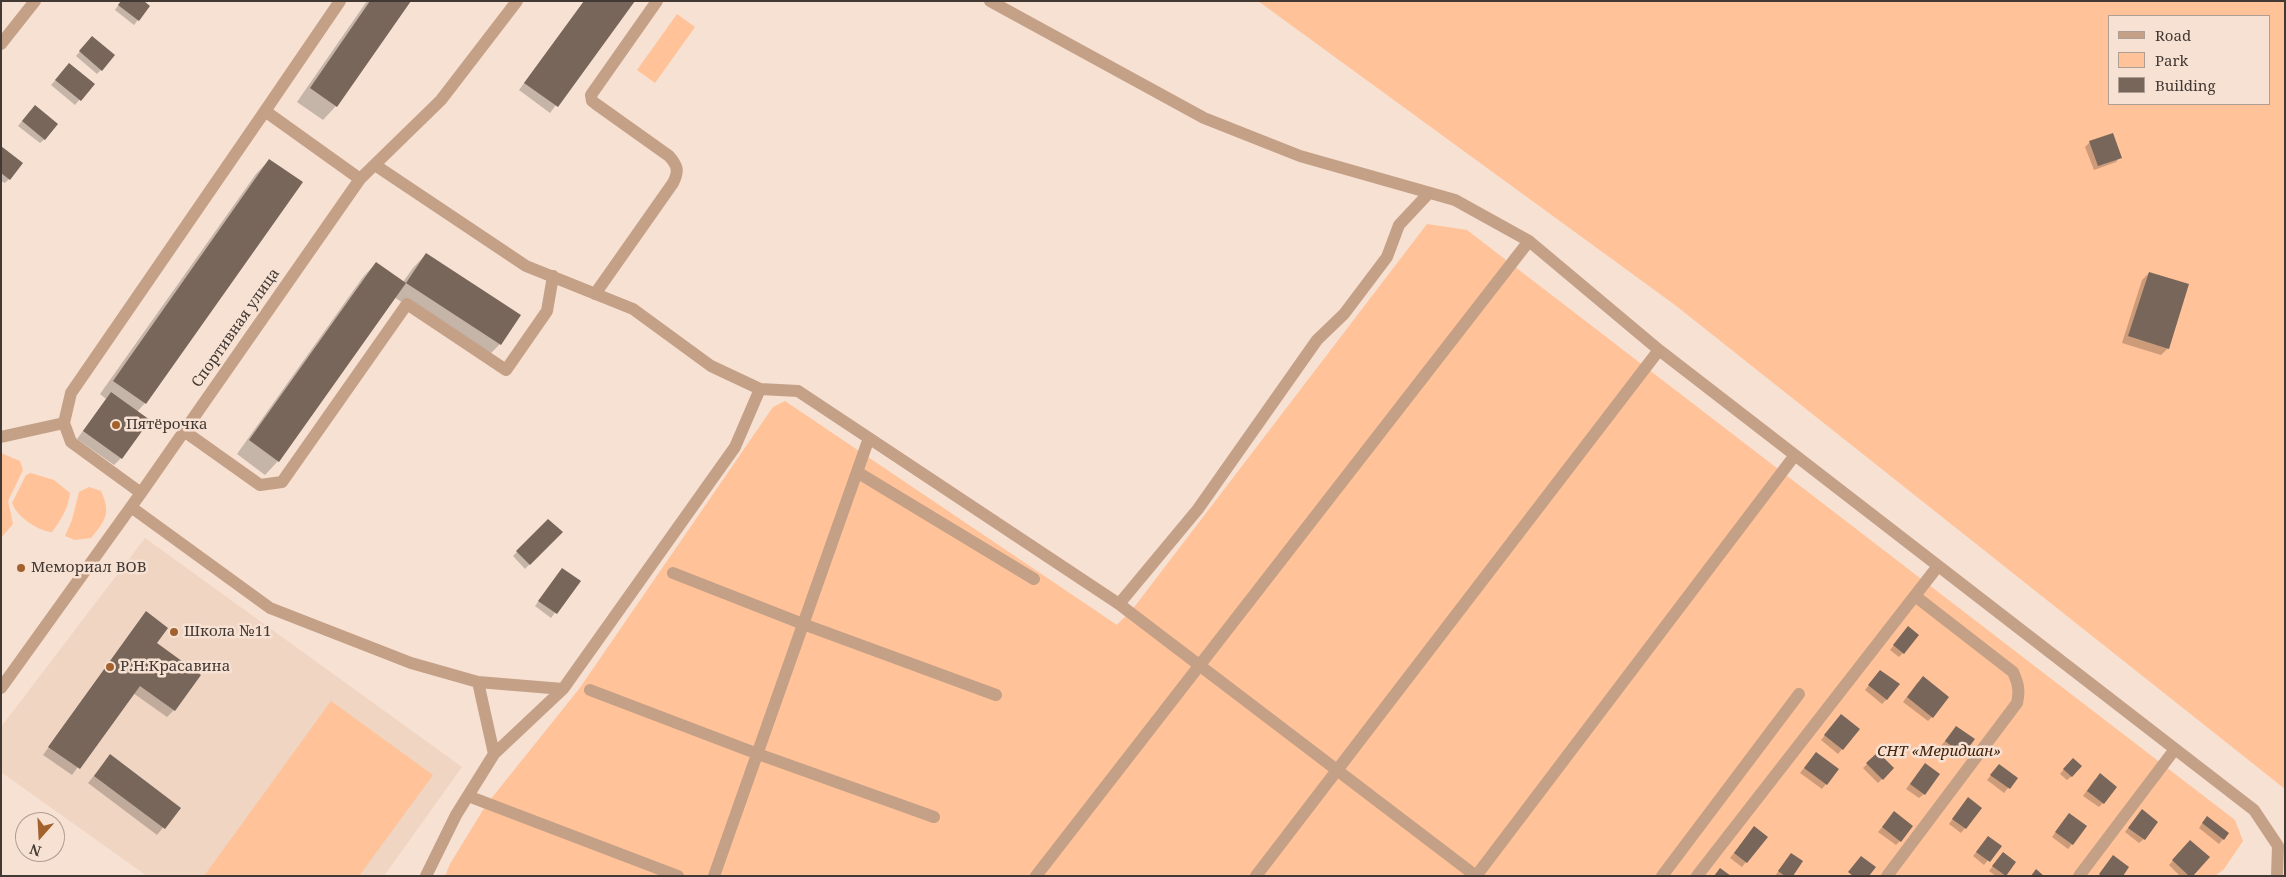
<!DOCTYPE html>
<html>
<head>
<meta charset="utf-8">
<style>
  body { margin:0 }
  #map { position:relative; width:2286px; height:877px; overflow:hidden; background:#f7e1d3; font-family:"Noto Serif",serif }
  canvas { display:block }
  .frame { position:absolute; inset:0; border:2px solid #423934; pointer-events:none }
  .legend { position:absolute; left:2108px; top:15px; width:162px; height:90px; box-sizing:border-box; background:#f7e1d3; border:1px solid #af9e93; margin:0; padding:6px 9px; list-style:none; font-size:15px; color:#423934 }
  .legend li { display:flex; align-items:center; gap:10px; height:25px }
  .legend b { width:25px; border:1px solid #af9e93 }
  .north { position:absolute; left:15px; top:812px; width:50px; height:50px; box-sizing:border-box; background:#f7e1d3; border:1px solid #af9e93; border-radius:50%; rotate:199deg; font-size:14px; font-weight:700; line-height:20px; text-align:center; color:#423934 }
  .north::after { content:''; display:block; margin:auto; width:18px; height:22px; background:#a3612e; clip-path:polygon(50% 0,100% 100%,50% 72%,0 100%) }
</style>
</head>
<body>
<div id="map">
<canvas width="2286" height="877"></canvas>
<div class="frame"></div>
<ul class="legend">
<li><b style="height:6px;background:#c4a087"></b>Road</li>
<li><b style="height:14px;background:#ffc299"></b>Park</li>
<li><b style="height:14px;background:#78665a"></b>Building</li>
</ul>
<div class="north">N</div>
</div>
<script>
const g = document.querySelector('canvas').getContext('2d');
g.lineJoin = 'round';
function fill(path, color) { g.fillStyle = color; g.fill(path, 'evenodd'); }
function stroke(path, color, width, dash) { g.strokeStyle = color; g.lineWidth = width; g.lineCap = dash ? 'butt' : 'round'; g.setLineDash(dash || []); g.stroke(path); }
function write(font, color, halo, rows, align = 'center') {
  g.font = font + ' "Noto Serif",serif'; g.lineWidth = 5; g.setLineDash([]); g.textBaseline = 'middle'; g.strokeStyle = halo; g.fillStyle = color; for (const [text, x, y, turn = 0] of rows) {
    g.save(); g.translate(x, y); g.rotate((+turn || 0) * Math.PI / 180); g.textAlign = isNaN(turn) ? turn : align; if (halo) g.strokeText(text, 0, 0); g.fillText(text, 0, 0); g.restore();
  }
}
const built = new Path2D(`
  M145,538L462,767L384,876H147L1,772V727Z`);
const green = new Path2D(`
  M1258,1H2285V789L1675,305ZM2110,16H2270V104H2110Z
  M677,14L695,27L655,83L637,70Z
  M1427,224L1467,230L2235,820L2243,841L2224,869L2215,876H445L450,864L486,805L579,689L773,407L785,401L1117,625L1135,606Z
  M1,453L20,461L23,470L8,501L13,524L1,538Z
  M31,473L54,480L70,493C68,509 61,520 52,532C38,531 17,517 12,503L26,475Z
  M89,487L101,491C111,513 106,520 91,538L75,540L65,536L72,520L79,492Z
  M331,701L433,775L359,876H204Z`);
const shadow = new Path2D(`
  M121,1L149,6L134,25L115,10Z
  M367,1H410L336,106L323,120L297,102Z
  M584,1H634L550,113L519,90Z
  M88,42L101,70L97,74L76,56Z
  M65,69L93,84L75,105L51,85Z
  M30,111L45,139L40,143L18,126Z
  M2090,142L2120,157L2116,162L2094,170L2085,147Z
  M1,148L9,179L5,183L1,181Z
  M269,160L145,403L137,412L121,458L114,465L77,439L106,399L100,394L256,174Z
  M426,254L519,315L500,344L486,358L394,297L278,461L265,475L237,454L363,277L376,263L403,282L413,268Z
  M2149,273L2168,348L2161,355L2122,343L2142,280Z
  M548,520L561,532L525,569L513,556Z
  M558,574L579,581L551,618L535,606Z
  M146,613L174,710L167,717L133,693L72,775L43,755Z
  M1904,632L1903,653L1899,657L1890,650Z
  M1876,676L1887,699L1882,704L1865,690Z
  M1918,682L1932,717L1928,721L1903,702Z
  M1837,720L1858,730L1838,754L1821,740Z
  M1952,732L1973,739L1957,758L1941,746Z
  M1878,753L1893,768L1878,783L1863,768Z
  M110,756L179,808L157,835L88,783Z
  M1812,758L1838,769L1822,789L1800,773Z
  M2068,764L2072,776L2067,780L2060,774Z
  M1921,769L1924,794L1919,798L1906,789Z
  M1995,770L2016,778L2004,793L1987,780Z
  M2095,779L2103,803L2099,807L2083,796Z
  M1964,803L1965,828L1961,833L1949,824Z
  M1894,813L1900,841L1896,845L1878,832Z
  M2138,815L2144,839L2139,843L2125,832Z
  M2065,819L2086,827L2068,849L2052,837Z
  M2203,822L2228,833L2219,844L2199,828Z
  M1750,832L1766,837L1742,867L1730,858Z
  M1988,837L2000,846L1984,865L1973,856Z
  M2186,846L2192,876H2180L2169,865Z
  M1791,854L1792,876H1775L1787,859Z
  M1999,858L2015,862L2005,876H1996L1989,871Z`);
const building = new Path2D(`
  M121,1H144L150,6L139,21L118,5Z
  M370,1H411L337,107L310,88Z
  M584,1H635L558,107L524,83Z
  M92,36L115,55L102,71L79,51Z
  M69,63L95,84L81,101L55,80Z
  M35,105L58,124L45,140L22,121Z
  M2113,133L2122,158L2098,166L2089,141Z
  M1,146L23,163L10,180L1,173Z
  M269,159L303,182L146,404L113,381Z
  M426,253L521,315L501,345L406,283Z
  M376,262L406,283L279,462L249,440Z
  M2149,272L2189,284L2169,349L2128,336Z
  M111,392L150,420L122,459L83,431Z
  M548,519L563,532L530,565L516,551Z
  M562,568L581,581L557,614L538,601Z
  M146,611L168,628L157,643L201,675L175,711L140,686L80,769L48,747Z
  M1908,626L1919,635L1904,654L1893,645Z
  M1880,670L1900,684L1887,700L1868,685Z
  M1923,676L1949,697L1933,718L1907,697Z
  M1841,714L1860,729L1843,750L1824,735Z
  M1956,726L1975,739L1963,755L1945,741Z
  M1816,752L1839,769L1827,785L1804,768Z
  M1878,752L1894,768L1883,780L1866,763Z
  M110,754L181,808L165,829L94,776Z
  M2073,758L2082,766L2072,777L2063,769Z
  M1925,763L1940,774L1925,795L1910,784Z
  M1999,764L2018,778L2010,789L1990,775Z
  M2100,773L2117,787L2104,804L2087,791Z
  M1968,797L1982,808L1966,829L1952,819Z
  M2142,809L2158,822L2145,840L2128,828Z
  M1894,811L1913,826L1901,842L1882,827Z
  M2069,813L2087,826L2073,845L2055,832Z
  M2207,816L2229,833L2224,840L2202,823Z
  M1754,826L1768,837L1747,863L1734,853Z
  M1988,836L2002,846L1990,862L1976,852Z
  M2190,840L2210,857L2193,876H2189L2172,860Z
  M2003,852L2016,862L2006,876L1992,866Z
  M1791,853L1803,861L1793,876H1785L1778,871Z
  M2113,855L2129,867L2123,876H2101L2099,874Z
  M1861,856L1876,867L1869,876H1853L1848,872Z
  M1720,868L1731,876H1714Z
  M2036,869L2044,876H2031Z`);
const minor = new Path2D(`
  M340,1L265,111L360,179
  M990,1L1204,118L1300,156L1455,200L1529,241L1659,350L2254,810L2278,846L2277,876
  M1,44L35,1
  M375,165L526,266L633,309L711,366L760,389L798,391L1119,604L1476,876
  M595,294L673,183C679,171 678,166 669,156L596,104L592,101L591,95L657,1
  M184,431L260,485L282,482L407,304L506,370L547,311L553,276
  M1,437L64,423
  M857,472L1034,579
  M141,493L71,442L64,423L71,393L265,111
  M131,507L270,608L411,663L478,682L563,689
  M673,573L803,624L996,695
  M1119,604L1198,509L1317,340L1344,314L1387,257L1399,225L1429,193
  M478,682L494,754
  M1,688L141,493L360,179L441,100L517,1
  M590,690L758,754L934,817
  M468,796L678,876
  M426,876L456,815L494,754L563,689L735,447L760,389
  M714,876L869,438
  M1036,876L1529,241
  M1256,876L1659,350
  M1476,876L1795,455
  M1662,876L1799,694
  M1697,876L1938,566
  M1887,876L2017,703C2020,690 2018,683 2013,672L1915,596
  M2079,876L2175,749`);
const markers = [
  [116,425,5,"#a3612e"],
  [21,568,5,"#a3612e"],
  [174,632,5,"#a3612e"],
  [110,667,5,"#a3612e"]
];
const streetNames = [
  ["Спортивная улица",236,328,-55]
];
const poiNames = [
  ["Пятёрочка",126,425],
  ["Мемориал ВОВ",31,568],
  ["Школа №11",184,632],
  ["Р.Н.Красавина",120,667]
];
const parkNames = [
  ["СНТ «Меридиан»",1939,752]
];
fill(built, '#f0d5c2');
fill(green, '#ffc299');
fill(shadow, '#0003');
fill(building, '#78665a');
stroke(minor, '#c4a087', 12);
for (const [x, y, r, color] of markers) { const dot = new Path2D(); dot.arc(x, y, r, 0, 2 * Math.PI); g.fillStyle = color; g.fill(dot); stroke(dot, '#f7e1d3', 2); }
write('15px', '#423934', '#f7e1d3', streetNames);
write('15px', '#423934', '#f7e1d3', poiNames, 'left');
write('italic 15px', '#422208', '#f7e1d3', parkNames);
</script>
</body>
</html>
